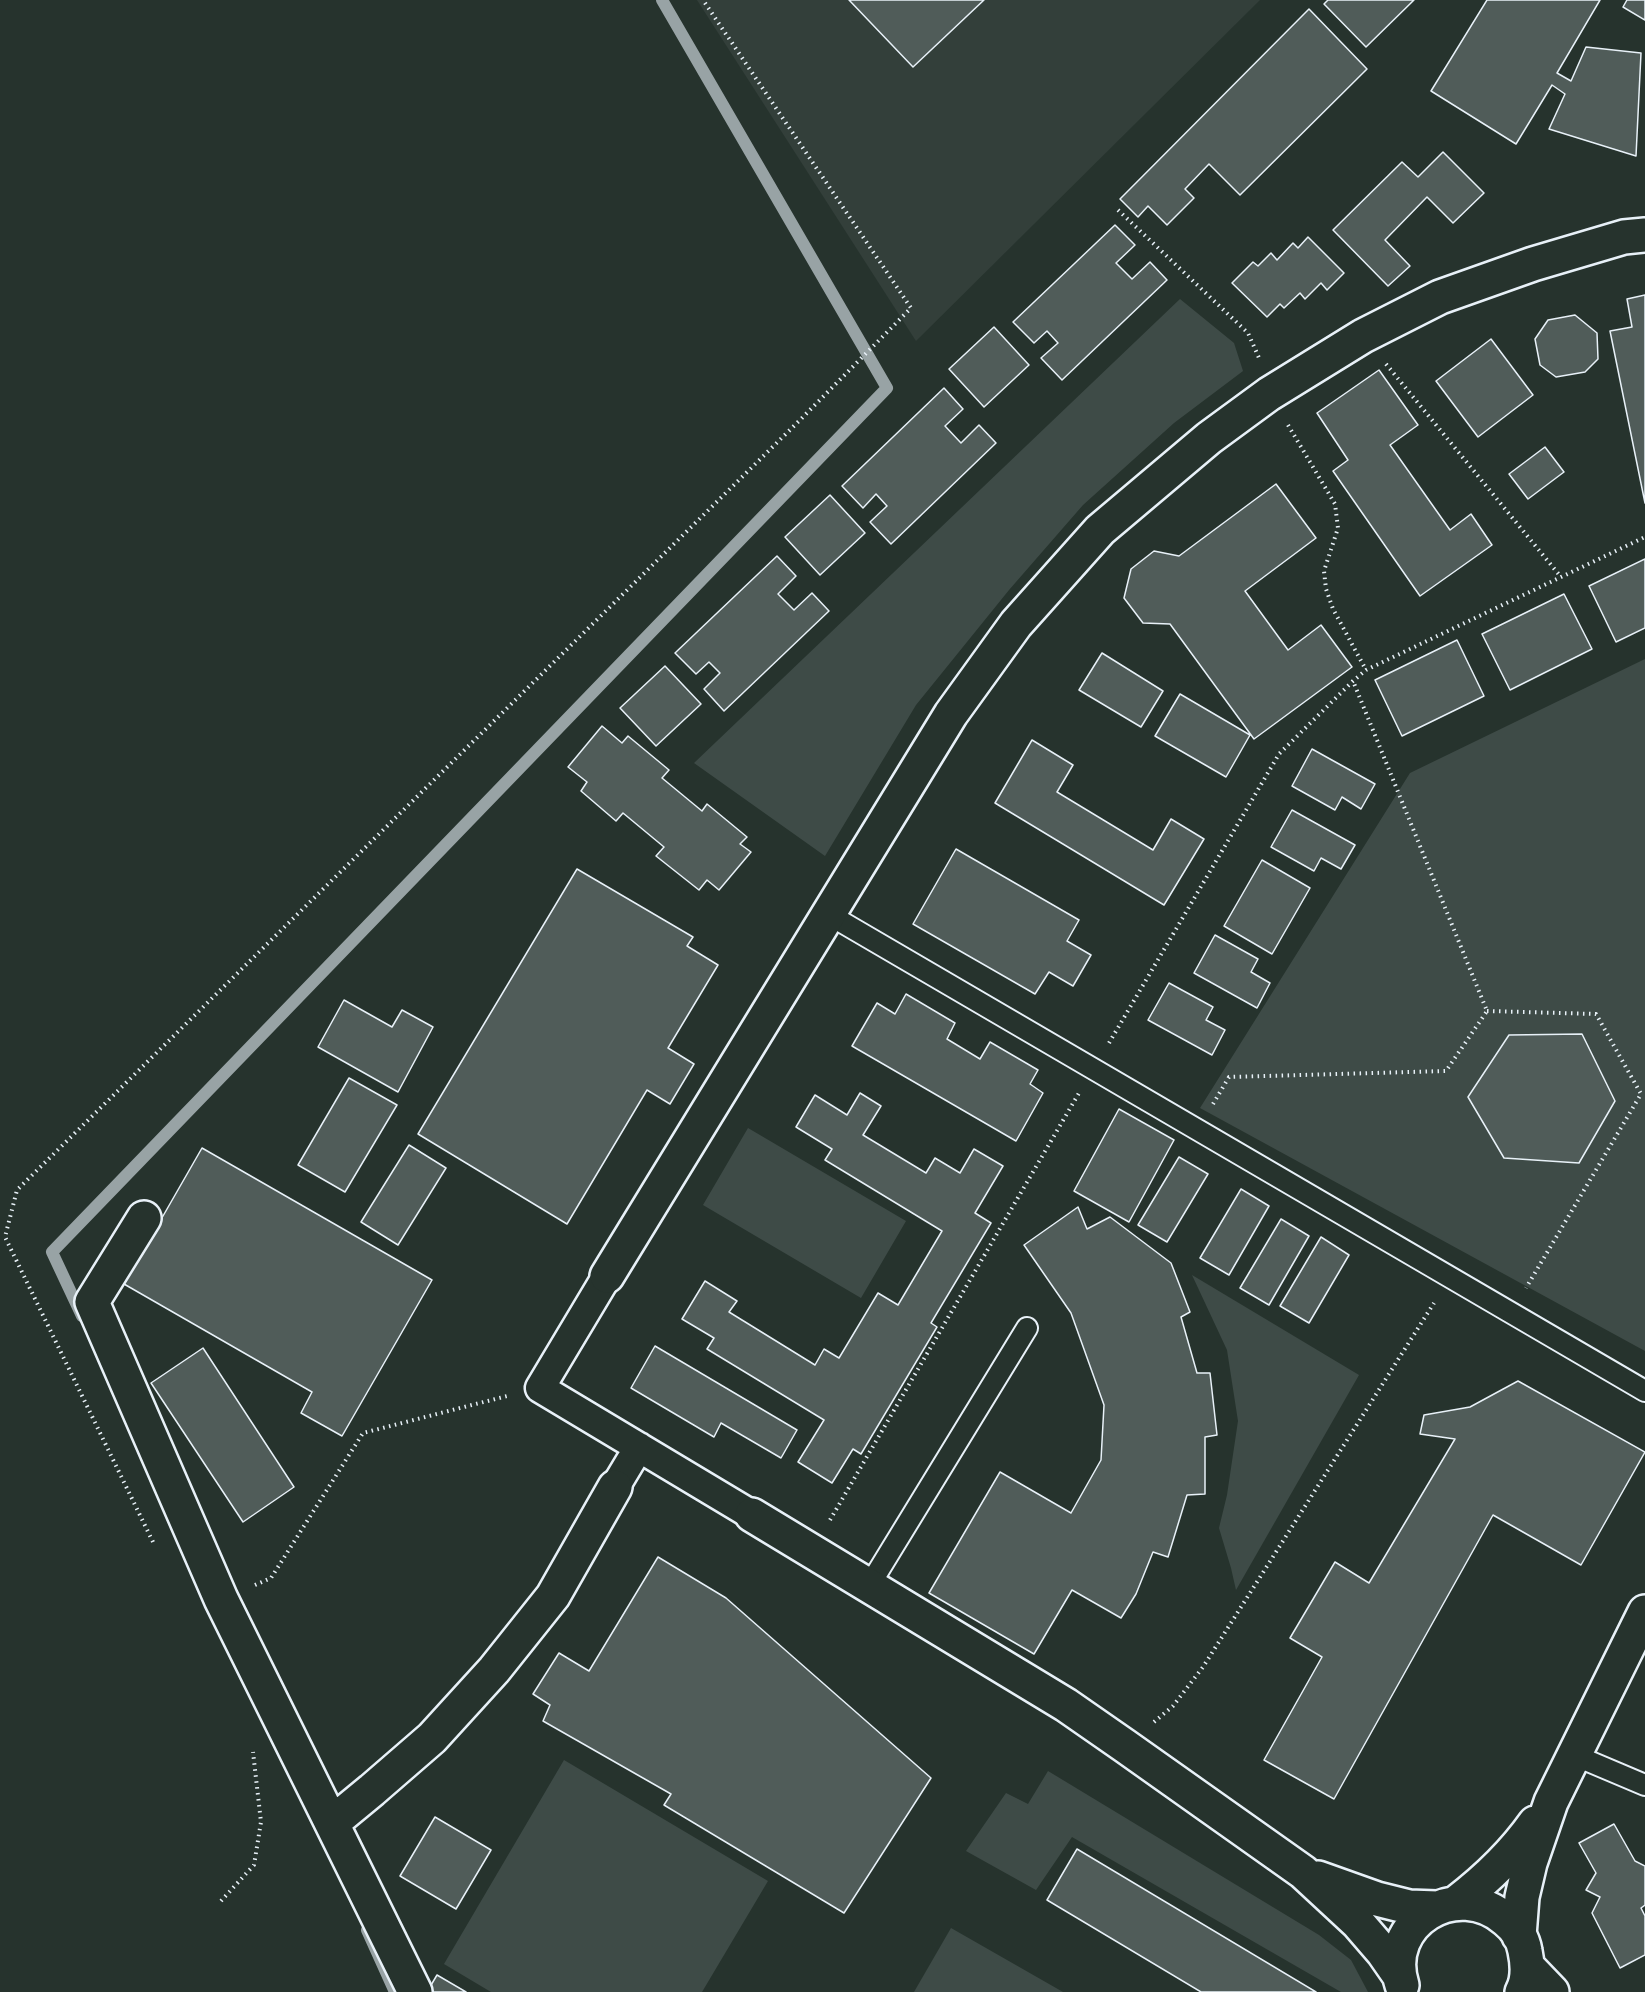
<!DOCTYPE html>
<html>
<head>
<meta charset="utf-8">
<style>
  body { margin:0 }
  canvas { display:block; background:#26332d }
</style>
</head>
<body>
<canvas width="1645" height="1992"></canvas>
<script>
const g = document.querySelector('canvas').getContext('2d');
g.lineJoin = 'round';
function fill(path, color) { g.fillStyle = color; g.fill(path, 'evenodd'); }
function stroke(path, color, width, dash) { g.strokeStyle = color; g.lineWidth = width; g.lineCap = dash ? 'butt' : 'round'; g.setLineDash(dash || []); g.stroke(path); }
const built = new Path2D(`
  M697,0H1260L916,341Z`);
const green = new Path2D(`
  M1180,299L1234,343L1243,371L1174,423L1083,505L1009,590L916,705L825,856L694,763Z
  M1645,659V1351L1200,1108L1410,773Z
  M748,1128L906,1221L861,1298L703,1205Z
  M1192,1275L1359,1375L1236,1590L1231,1568L1219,1528L1227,1495L1238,1421L1227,1350Z
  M564,1760L768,1881L702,1992H491L444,1964Z
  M1048,1771L1319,1935L1351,1960L1368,1992H1341L1072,1837L1036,1890L966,1851L1006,1793L1028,1804Z
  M951,1928L1063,1992H914Z`);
const stream = new Path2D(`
  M82,1316L52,1252L887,388L662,0
  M367,1930L395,1992`);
const building = new Path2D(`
  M849,0H984L913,67Z
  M1328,0H1414L1366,47L1324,4Z
  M1487,0H1600L1557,73L1571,81L1586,47L1641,53L1636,156L1549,129L1565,94L1552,85L1516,144L1431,91Z
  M1627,0H1645V20L1623,7Z
  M1309,9L1367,69L1240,195L1209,164L1185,189L1194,198L1167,225L1148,206L1138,217L1120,199Z
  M1443,152L1484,193L1453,223L1427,197L1385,240L1410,266L1388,286L1333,230L1402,162L1418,177Z
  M1115,225L1135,245L1116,263L1132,279L1150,262L1167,280L1062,380L1041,358L1058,343L1047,331L1034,343L1013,322Z
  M1308,237L1344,273L1327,290L1321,283L1305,299L1300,293L1284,308L1280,304L1267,317L1232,283L1253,262L1258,266L1271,253L1277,260L1293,243L1298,248Z
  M1645,295V503L1610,331L1632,327L1627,299Z
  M1575,315L1597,333L1598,359L1585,372L1556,377L1540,365L1535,339L1548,320Z
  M994,327L1029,365L984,407L949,369Z
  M1491,339L1533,395L1478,437L1436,381Z
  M1379,370L1418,425L1390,445L1450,530L1471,514L1492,545L1420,596L1333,471L1348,460L1317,413Z
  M944,388L963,409L945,426L961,443L979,425L996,443L891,544L870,522L887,506L876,494L863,508L842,486Z
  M1545,447L1564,472L1528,499L1509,474Z
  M1276,484L1316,538L1245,591L1288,650L1321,625L1352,667L1254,739L1170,624L1143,623L1124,598L1131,569L1154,551L1179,556Z
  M830,495L865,533L820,575L785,537Z
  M777,556L796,576L778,594L794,610L812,593L829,611L724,711L704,689L720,673L709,662L696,674L675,653Z
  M1645,559V628L1616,642L1589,586Z
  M1564,594L1592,649L1510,690L1482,634Z
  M1457,640L1484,696L1402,736L1375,680Z
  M1102,653L1163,691L1141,727L1079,690Z
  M665,666L701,704L656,746L620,708Z
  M1180,694L1250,735L1226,777L1155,736Z
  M602,726L622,743L628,736L669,770L662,778L702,811L707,804L747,837L740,844L751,852L719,890L707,880L699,890L656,856L664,847L623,813L616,821L581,791L587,782L568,767Z
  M1032,740L1073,765L1057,792L1153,850L1171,819L1204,839L1164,905L995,803Z
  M1312,749L1375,784L1361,809L1342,797L1335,810L1292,786Z
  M1292,810L1355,845L1341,869L1321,858L1314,871L1271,847Z
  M956,849L1079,920L1067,941L1091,955L1073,986L1049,972L1035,994L913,924Z
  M1262,860L1310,888L1272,954L1224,926Z
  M577,869L693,937L687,946L718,965L668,1048L694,1064L670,1104L647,1090L567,1224L418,1134Z
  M1215,935L1258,959L1251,972L1270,983L1257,1008L1194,973Z
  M1169,983L1213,1007L1206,1020L1225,1030L1212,1055L1148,1020Z
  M906,994L955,1023L947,1039L980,1059L990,1042L1038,1070L1030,1084L1043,1093L1016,1141L852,1046L877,1003L895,1014Z
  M344,1000L392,1027L402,1010L433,1027L398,1092L318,1047Z
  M1582,1034L1615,1101L1579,1163L1504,1158L1468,1097L1509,1035Z
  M349,1078L397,1105L345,1192L298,1165Z
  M860,1093L881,1106L863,1135L926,1173L935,1158L960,1173L974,1149L1003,1166L975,1213L991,1223L931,1323L937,1327L861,1454L853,1449L832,1483L798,1462L824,1420L707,1349L714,1338L682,1319L705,1281L737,1301L729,1312L815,1365L824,1349L839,1358L878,1293L898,1305L942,1231L825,1160L832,1149L796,1127L815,1095L847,1115Z
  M1119,1109L1174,1140L1129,1222L1074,1191Z
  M409,1145L446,1168L398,1245L361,1222Z
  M202,1148L432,1280L342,1436L301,1413L312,1392L124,1284Z
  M1179,1157L1208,1174L1167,1242L1138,1225Z
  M1241,1189L1269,1206L1229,1275L1200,1258Z
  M1078,1207L1087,1229L1110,1217L1171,1263L1190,1312L1181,1317L1197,1373H1210L1217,1435L1205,1437V1494L1187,1495L1168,1557L1153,1552L1136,1594L1121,1618L1072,1590L1034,1654L929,1593L1000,1472L1071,1513L1101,1460L1104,1405L1071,1313L1024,1245Z
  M1281,1219L1309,1236L1269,1305L1240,1288Z
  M1321,1237L1349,1255L1309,1323L1280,1306Z
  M655,1346L797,1430L781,1458L721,1423L714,1437L631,1388Z
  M203,1348L294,1487L243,1522L151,1383Z
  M1518,1381L1645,1452L1581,1565L1493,1515L1334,1799L1264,1760L1322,1657L1290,1638L1335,1562L1369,1583L1455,1439L1420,1434L1424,1415L1470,1407Z
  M658,1557L726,1598L931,1778L844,1913L664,1805L671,1794L543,1721L550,1705L533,1694L559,1653L589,1671Z
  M435,1817L491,1850L456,1909L400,1876Z
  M1614,1824L1635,1861L1645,1866V1905L1641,1908L1645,1916V1955L1620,1968L1592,1913L1600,1897L1586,1890L1596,1873L1579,1843Z
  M1077,1849L1316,1992H1201L1047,1900Z
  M437,1975L466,1992H427Z`);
const path = new Path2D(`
  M1118,210L1248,333L1259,358
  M1386,364L1561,577
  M1288,425L1335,504L1338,528L1324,571L1326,589L1333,609L1366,670
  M1487,1011L1596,1014L1641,1094L1526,1288
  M1109,1043L1279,754L1353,681L1366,670L1645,537
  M1213,1104L1229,1077L1446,1071L1487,1011L1353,681
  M830,1520L1079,1093
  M153,1542L5,1237L17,1190L799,421L911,308L703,0
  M255,1585L271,1578L363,1433L507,1396
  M1154,1722L1173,1706L1203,1667L1434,1303
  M221,1901L254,1865L261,1822L253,1752`);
const service = new Path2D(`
  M828,914L1645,1391
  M869,1586L1027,1328
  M1574,1755L1645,1785`);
const pedestrian = new Path2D(`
  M607,1276L540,1388L752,1515
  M615,1487L639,1447`);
const minor = new Path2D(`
  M144,1218L92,1302L221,1599L415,1992
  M607,1276L951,714L1016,624L1100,530L1209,438L1269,394L1363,336L1440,297L1533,264L1624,237L1645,235
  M752,1515L1066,1705L1125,1746L1303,1872L1358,1923L1383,1952L1399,1975
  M332,1823L372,1790L432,1738L494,1670L553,1596L615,1487
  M1318,1878L1377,1899L1409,1907L1437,1908
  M1457,1902C1487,1879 1513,1854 1535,1823
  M1519,1936L1522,1897L1530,1863L1551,1802L1645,1612
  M1528,1967L1552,1992
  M1402,1985C1382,1923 1457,1877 1506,1920C1516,1928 1523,1939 1525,1951C1528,1965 1529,1979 1522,1992`);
fill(built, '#333f3a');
fill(green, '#3e4b47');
stroke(stream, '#98a3a5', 12);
fill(building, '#505c59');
stroke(building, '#e8f1f8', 1.5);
stroke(service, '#e8f1f8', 24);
stroke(pedestrian, '#e8f1f8', 33);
stroke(minor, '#e8f1f8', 38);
stroke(path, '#e8f1f8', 4, [1.5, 4.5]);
stroke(service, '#26332d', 20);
stroke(pedestrian, '#26332d', 28);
stroke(minor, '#26332d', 33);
</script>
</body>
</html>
